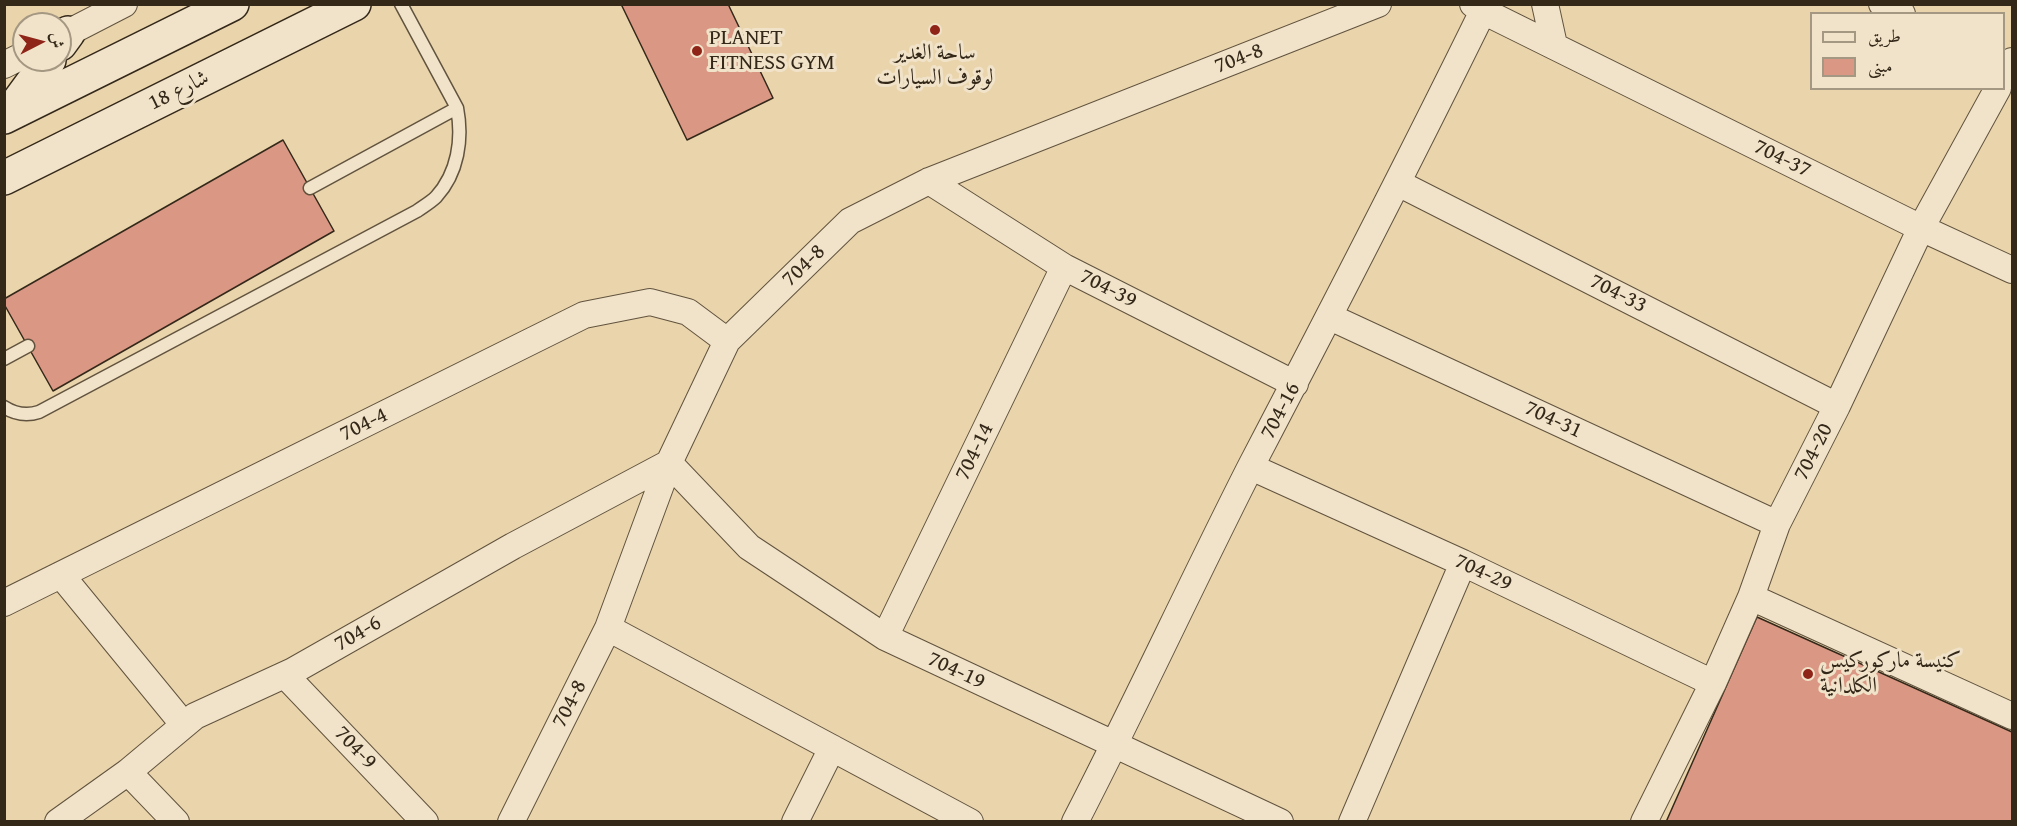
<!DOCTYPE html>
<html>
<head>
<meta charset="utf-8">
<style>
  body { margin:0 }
  #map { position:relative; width:2017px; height:826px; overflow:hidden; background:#e9d4ac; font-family:"Gentium Book Plus",Amiri,serif }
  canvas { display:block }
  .frame { position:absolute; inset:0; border:6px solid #342819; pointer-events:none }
  .legend { position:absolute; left:1810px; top:12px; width:195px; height:78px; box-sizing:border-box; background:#f1e3c9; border:2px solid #a59883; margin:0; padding:8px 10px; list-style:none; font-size:18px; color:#342819 }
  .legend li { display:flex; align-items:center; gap:12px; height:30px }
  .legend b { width:30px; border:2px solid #a59883 }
  .north { position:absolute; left:12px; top:12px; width:60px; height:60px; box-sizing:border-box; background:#f1e3c9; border:2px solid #a59883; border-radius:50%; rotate:84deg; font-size:16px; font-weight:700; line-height:24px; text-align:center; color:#342819 }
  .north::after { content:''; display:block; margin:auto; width:21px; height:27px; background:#8f2418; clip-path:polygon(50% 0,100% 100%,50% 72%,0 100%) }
</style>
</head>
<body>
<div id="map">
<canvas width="2017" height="826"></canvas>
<div class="frame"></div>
<ul class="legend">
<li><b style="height:8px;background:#f1e3c9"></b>طريق</li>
<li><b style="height:16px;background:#d99784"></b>مبنى</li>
</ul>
<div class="north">ش</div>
</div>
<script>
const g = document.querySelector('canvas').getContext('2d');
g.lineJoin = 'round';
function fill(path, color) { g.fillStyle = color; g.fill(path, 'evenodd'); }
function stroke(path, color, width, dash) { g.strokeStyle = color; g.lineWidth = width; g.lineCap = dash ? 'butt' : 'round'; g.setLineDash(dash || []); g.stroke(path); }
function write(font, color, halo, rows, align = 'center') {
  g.font = font + ' "Gentium Book Plus",Amiri,serif'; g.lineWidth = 6; g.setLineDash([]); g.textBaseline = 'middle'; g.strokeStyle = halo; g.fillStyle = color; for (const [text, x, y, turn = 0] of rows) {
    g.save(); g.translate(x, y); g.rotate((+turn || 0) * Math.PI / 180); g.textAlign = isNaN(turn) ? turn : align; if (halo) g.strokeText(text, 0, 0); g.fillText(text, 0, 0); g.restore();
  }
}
const building = new Path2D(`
  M621,4H728L773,98L687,140Z
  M283,140L334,231L53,391L4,304V299Z
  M1757,617L2012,732V822H1666Z`);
const lane = new Path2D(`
  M310,188L457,108
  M4,359L28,346
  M4,407C15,414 27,416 39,412L417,211C424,206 431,202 436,197C458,173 463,139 457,108L401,4`);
const street = new Path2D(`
  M1545,4L1554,45
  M1882,4L1902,14
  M1483,11L1921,228L2012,270
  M60,37L124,4
  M4,65L24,55
  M2004,78L2012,61
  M929,181L1064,267L1295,384
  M1398,183L1837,406
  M1330,317L1777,524
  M1251,467L1463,563L1713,683
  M61,575L184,725
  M1751,597L2012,716
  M4,603L584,315L650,302L688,312L727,341
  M608,628L970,822
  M885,637L1064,267
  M285,675L425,822
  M128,772L176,822
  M58,822L128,772L195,716L293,671L513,546L669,463L749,547L885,637L1280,822
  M511,822L608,628L669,463L727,341L850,221L929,181L1378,4
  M795,822L832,748
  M1075,822C1136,704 1191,584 1251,466C1330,315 1408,164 1483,11L1473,4
  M1352,822L1463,563
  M1644,822L1713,683L1751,597L1777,524L1837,406L1921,228L1998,88`);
const secondary = new Path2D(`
  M60,44L68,33
  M11,112L49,60
  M4,117L232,4
  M4,178L354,4`);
const markers = [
  [935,30,6,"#8f2418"],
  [697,51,6,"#8f2418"],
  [1808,674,6,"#8f2418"]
];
const poiNames = [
  ["PLANET",709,38],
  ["FITNESS GYM",709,63],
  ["ساحة الغدير",935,53,"center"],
  ["لوقوف السيارات",935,78,"center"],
  ["كنيسة ماركوركيس",1820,661],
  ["الكلدانية",1820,686]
];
const streetNames = [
  ["704-8",1239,59,-21],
  ["شارع 18",179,91,-26],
  ["704-37",1782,159,26],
  ["704-8",804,266,-44],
  ["704-39",1108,289,27],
  ["704-33",1618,294,27],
  ["704-16",1281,411,-62],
  ["704-31",1553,420,25],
  ["704-4",364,425,-26],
  ["704-14",975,452,-64],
  ["704-20",1814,452,-63],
  ["704-29",1483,573,25],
  ["704-6",358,634,-30],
  ["704-19",956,671,25],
  ["704-8",570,704,-63],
  ["704-9",355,748,46]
];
fill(building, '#d99784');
stroke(building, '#342819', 1.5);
stroke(lane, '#61533e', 15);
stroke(street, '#61533e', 28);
stroke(secondary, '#342819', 36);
stroke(lane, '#f1e3c9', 12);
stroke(street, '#f1e3c9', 26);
stroke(secondary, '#f1e3c9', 33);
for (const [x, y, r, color] of markers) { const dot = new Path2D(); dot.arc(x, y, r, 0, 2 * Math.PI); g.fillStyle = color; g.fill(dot); stroke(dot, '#f1e3c9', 2); }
write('22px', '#342819', '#f1e3c9', poiNames, 'left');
write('22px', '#342819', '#f1e3c9', streetNames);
</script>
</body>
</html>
